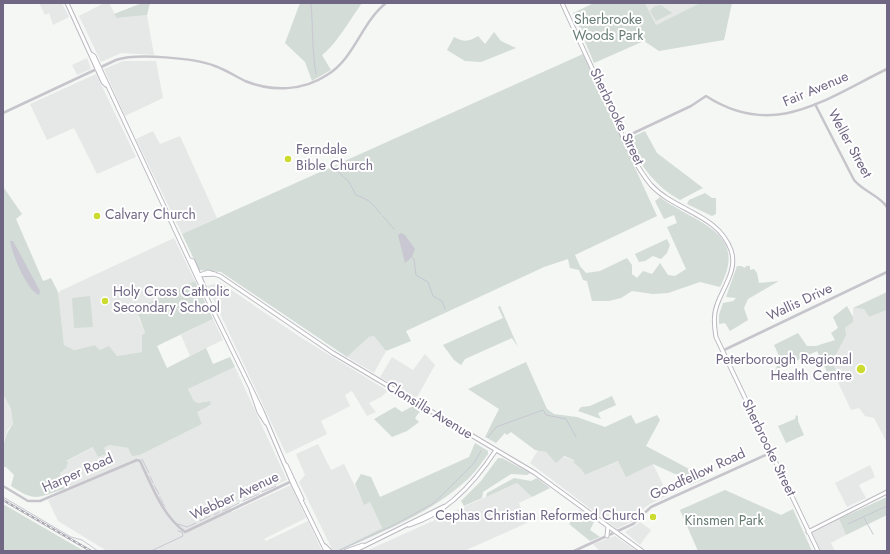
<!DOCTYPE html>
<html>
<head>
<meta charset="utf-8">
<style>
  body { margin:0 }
  #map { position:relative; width:890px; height:554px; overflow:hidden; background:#f4f7f4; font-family:Jost,sans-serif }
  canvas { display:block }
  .frame { position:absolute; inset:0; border:4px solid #706784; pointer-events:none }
</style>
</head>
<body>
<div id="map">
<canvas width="890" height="554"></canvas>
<div class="frame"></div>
</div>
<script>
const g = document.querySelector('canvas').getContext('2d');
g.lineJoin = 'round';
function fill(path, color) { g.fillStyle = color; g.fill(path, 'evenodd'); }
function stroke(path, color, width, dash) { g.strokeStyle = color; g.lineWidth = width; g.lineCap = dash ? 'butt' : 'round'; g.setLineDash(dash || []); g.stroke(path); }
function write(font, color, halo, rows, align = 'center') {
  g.font = font + ' Jost,sans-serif'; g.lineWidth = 4; g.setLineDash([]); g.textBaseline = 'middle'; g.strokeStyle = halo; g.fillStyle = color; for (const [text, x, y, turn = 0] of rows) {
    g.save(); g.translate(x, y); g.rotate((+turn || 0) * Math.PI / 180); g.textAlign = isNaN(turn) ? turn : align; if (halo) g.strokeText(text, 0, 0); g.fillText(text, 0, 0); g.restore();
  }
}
const built = new Path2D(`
  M39,3H62L69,17L53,25L49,13L45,15Z
  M104,3H109L117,18L147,15L154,55L121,53L101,62L79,16Z
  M645,3H700L656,25Z
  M87,58L91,69L77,75L72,65Z
  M123,61H156L163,98L125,116L104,69Z
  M96,74L136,157L97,174L74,128L47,140L30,104Z
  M153,131L160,144L180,136L217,218L182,234L136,139Z
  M174,238L195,281L140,307L142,312L138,317L145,333L142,335V352L117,356L100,350L95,345L73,350L64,345L58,294L60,291Z
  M220,282L300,337L388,391L381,397L369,403L376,412L367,416L352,391L345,395L350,406L321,421L327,434L286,454L207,286Z
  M853,308L864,309L869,317L887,310V443L874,418L865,416L859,408L851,410L836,378L838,377L832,362L845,328L853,322Z
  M213,319L223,340L190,356L181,335Z
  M374,336L386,351L374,373L347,357L369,337Z
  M425,354L435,365L416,399L380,377L392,357L413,370Z
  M235,367L287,480L230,506L232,512L291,485L306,518L264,539L266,541L308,521L322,551H107L58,521L48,500L64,492L60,472L65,462L94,447L98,457L104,448L109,445L128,448L140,455L202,424L196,411L211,406L210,401L198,403L194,401L188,389Z
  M3,394L11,409L13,424L8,429L3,443Z
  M318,444L331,470L344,464L364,504L370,502L382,528L336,551H333L299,482L305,475L296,454Z
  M538,450L574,460V463L581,469L585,475L619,461L653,464L668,495L650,504L643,509L635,520L617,529L530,463Z
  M870,465L875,477L859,485L866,498L847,507L835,483Z
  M517,483L532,497L519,503L527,523L464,551H366Z
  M839,519L846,535L831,543L835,551H821L812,533Z
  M640,522L651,530L640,545L625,532Z
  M615,536L634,549L636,551H600L593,544Z`);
const green = new Path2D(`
  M142,3H150L147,15L117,18L114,14Z
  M300,3H362C351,18 336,45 322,55L331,70L312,81L305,62L285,43Z
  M594,3H645L656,25L700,3H732L724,40L659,51L644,41L594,63L573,13Z
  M661,5L672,13L656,21L650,11L655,6Z
  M494,32L501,41L516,48L481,62L465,61L447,50L454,37C463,42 469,42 478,36L485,44Z
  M583,54L657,216L575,255L580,266L586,273L600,271L627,258L632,265V274L637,278L643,271L652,274L660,263L668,275L675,276L686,269L667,227L677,223L674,215L664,219L655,201L660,197C693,223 751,231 720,287L700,282L668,293L653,294L632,291L621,298L609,301H592L587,281L583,280L579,270L570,268L568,259L544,267L406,331L411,341L386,351L374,336L369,337L347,357L221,272L199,270L182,234Z
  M645,131L657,153L703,188L680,200C655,186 641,166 628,141H630L628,139L630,138Z
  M4,188L22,214L16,219L43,281L51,278L58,292L64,345L74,350L95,345L100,350L109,346L117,356L142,352V335L145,333L138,314L142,312L140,307L195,281L213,319L157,346L167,368L206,348L213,364L230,357L235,367L188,389L194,401L198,403L210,401L211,405L197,412L202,424L140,455L132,456L128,448L109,445L104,448L106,454L98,457L93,447L66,461L68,462L66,468L60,473L64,489C36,498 36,502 11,486L14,475L6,467H3C3,451 2,437 13,424L11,409L3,394Z
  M705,193L712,198H716V214L712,216L687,204L689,200Z
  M667,239L670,245L667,253L661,259L653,256L645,261L639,262L635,254Z
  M737,266H741L745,268L746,266H750V270L754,269L757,273L759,283L779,281L748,299L744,308L748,320L730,331L725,323L719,324V315L723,303L733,301L736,298L726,297Z
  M887,292V310L869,317L864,309L853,308Z
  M90,296L93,327L74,328L72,298Z
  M500,306L518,347L512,338L465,359L461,365L454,360L443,345L503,318L498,307Z
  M847,306L853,317V322L845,328L846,335L832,362L839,377L830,378L817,351L775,371L780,358L774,345L798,333L807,346H816L835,340L831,333L838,328L833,317Z
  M526,362L547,409L554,414L577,417L605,427L631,415L636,424L657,415L660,420L646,446L706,478L690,485L686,479L653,464L626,477L618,461L585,475L581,469L574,463V460L564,456L556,463L546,452L535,450L511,432L507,435L505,433L496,443L485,437L499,409L468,389Z
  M612,396L616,405L598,413L601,419L578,411L581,407L590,406Z
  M413,406L421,410L415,418L419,422L407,431L392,437L374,419L395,407L402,412Z
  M796,415L798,416V421L804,435L786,443L778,426L795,419Z
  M475,443L488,451V454C482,462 476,471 469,478C432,513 385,530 340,551H336L382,528L370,502L364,505L355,484L361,474L371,477L380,497L469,457Z
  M498,458H502L530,473L527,475L511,474L483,492L482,498L464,506L461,501L481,481Z
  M514,478L531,481L537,478L550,488L532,497L517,483L486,497L487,493Z
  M725,490L781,515L793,509L812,551H698L680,510Z
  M887,497V515L846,535L839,519Z
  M3,504L84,551H3Z
  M580,510L595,520L590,530L600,537L590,541L569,524Z`);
const water = new Path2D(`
  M401,233L405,235L415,249L412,257L405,263L398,235Z
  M10,241H13L40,291L39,295C27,291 12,254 10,241Z`);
const stream = new Path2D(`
  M311,3C313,27 312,51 316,74
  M334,168L349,182L356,195C371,200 372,204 381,214
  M383,216L394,229
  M412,257L414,259L416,275L428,282L433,296L442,301L445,309
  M488,437L496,427L543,410L546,415L566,419L576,437
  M142,459L149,473
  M150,476L153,483
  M154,485L155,486
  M155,487L159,494
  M262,492L276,486
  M3,497L71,537L82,540L98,551
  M160,497V498
  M161,499L163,503
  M243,501L259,494
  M163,504L165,506
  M223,511L239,503
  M214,515L219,512
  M864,518L873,534
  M200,521L210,516
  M178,524L187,527L196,523
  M848,524L887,506
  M151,551L183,536L182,532L178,531
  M338,551L396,524L434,503L474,463L481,451`);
const tertiary = new Path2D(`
  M815,104L854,180C864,192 879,195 887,207
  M3,113L116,60C136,53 195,58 215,66C226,70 235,76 245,81C272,92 303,91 327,75C355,58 361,23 386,3
  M623,138L691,106L706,96C774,140 825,99 887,69
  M722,351L887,272
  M3,486L28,501H40L137,460L140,461C152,486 162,515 185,532L294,480
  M574,551L633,524L651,507L770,453`);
const secondary = new Path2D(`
  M67,3L103,82L106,85
  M562,3C578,37 593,71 609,105C621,132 632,162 651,185C675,211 718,214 731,250C738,270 723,287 717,305C713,315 714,326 716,337L818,551
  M91,54L94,56L203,290L262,411L293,484L326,551
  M190,260L193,261L205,289V291
  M199,275L215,274
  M197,276L208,272L220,276L333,353L535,473L642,551
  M251,389L259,412L266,423
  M286,465L302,499
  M409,525C447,514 475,482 496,450
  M808,532L887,492
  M607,536L608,526
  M325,546L330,551
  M346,551L363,545
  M354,551L445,506`);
const rail = new Path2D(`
  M3,500L91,551`);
const markers = [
  [288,159,4,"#cbdb2f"],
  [97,216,4,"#cbdb2f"],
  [105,301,4,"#cbdb2f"],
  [861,369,5,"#cbdb2f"],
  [653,517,4,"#cbdb2f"]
];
const parkNames = [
  ["Sherbrooke",608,21],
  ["Woods Park",608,37],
  ["Kinsmen Park",724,522]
];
const streetNames = [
  ["Fair Avenue",816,90,-23],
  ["Sherbrooke Street",616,117,64],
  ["Weller Street",849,144,61],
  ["Wallis Drive",800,303,-25],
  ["Clonsilla Avenue",429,411,31],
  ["Sherbrooke Street",768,448,64],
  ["Harper Road",78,474,-24],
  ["Goodfellow Road",698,475,-25],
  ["Webber Avenue",235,497,-25]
];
const poiNames = [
  ["Ferndale",296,151],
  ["Bible Church",296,167],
  ["Calvary Church",105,216],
  ["Holy Cross Catholic",113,293],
  ["Secondary School",113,309],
  ["Peterborough Regional",852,361,"right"],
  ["Health Centre",852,377,"right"],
  ["Cephas Christian Reformed Church",645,517,"right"]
];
fill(built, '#e6e8e7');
fill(green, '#d3dcd7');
fill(water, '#c8c7d2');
stroke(stream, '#c8c7d2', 1);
stroke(secondary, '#bcb9c1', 5);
stroke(tertiary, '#c7c5cb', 2.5);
stroke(secondary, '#fff', 3);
stroke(rail, '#aaa7b1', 2.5);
stroke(rail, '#fff', 1, [3]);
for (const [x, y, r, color] of markers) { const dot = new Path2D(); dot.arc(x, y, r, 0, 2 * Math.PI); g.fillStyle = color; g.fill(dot); stroke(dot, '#fff', 1.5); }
write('14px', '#667b74', '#fff', parkNames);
write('14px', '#706784', '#fff', streetNames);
write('14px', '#706784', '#fff', poiNames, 'left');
</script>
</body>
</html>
